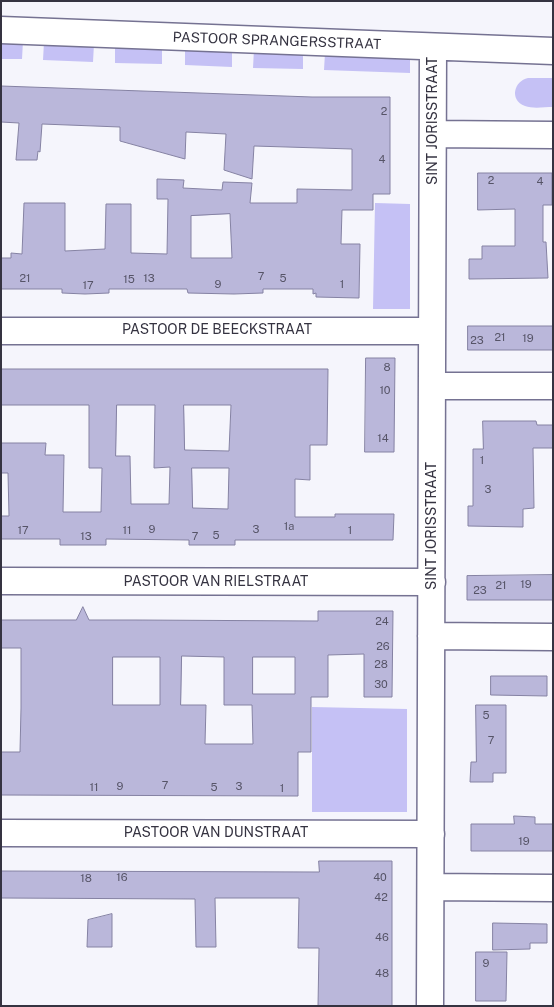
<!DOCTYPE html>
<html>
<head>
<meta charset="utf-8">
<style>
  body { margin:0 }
  #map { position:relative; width:554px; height:1007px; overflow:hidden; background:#f5f5fc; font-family:"Public Sans",sans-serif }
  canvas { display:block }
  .frame { position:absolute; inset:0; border:2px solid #353341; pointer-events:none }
</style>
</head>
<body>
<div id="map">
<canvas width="554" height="1007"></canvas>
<div class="frame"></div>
</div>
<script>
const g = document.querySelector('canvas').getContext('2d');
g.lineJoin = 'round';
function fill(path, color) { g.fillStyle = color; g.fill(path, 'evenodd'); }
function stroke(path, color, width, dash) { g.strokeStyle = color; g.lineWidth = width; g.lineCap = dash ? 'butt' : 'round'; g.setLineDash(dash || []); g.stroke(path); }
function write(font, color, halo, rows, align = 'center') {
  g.font = font + ' "Public Sans",sans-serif'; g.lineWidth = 4.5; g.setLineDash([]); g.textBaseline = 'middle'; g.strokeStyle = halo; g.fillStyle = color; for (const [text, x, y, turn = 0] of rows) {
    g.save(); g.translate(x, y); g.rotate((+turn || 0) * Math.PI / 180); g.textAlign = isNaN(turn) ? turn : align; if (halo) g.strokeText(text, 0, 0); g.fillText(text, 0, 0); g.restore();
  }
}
const green = new Path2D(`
  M1,40L23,41L22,59H1Z
  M44,42L94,44L93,62L43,60Z
  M115,44L162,46V64L115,63Z
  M185,47L232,49V67L185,65Z
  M254,49L303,52V69L253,68Z
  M325,53L402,56L410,59V73L324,70Z
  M528,78H553V107C544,107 533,109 525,106C509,100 514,81 528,78Z
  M375,203L410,204V309H373Z
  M312,707L407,709V812H312Z`);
const building = new Path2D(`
  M1,86L312,97H390V194H373V210H342L341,244H360L359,298L316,297V293L313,294V289H263V293L234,294L188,293L187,289H109V293L85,294L62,293V289H1V258H11V253L22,254L24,203H65V251L105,249L106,204H131V253L167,254L168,199H157V179L184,180L183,188L222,190L223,182L252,183L250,203H297V189L352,190V149L254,146L252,179L224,170L226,134L186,132L185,159L120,141V127L42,124L40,152L38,151L37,160H16L19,123L1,122ZM230,214L232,258H191V216Z
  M478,173H552V205H543V242H546L548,278L469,279V259H482V246H515V209L478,210Z
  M468,326H553V350H468Z
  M366,358H395L394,452H365Z
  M1,369H328L327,445H310V480L295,479V517H335V514H394L393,540H235V545H189V540L106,539V545H60V539H1V516H9L8,473H1V443H46L45,455H64L63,512H101L102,468H89V405H1ZM117,405H155L154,468L170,467L169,504H131L130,456H116ZM184,405H231L229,451L185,450ZM192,468H229L228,509L193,508Z
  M483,421H536L537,425H553V448H533L534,508L523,509V527L468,526V506H473V449H483Z
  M553,575V600H467V576Z
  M83,607L89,620H136L318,621V611H393L392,697H364V654L328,655V697H311V752H298V796L1,795V752H20L21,708V648H1V620H76ZM182,656L224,657V705H252L253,744H205L206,705H181ZM113,657H160V705H113ZM253,657H295V694H253Z
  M491,676H547V696L491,695Z
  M476,705H506V773H493V782H470L471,762H476Z
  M514,816L535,817V824H553V851H471V824H514Z
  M319,861H392V1006H318L319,948H298L299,898H215L216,947H196L195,899L1,898V871L319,872Z
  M112,914V947H87L88,920Z
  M493,923L547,924V943H530V949L493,950Z
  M476,952H507L506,1001H476Z`);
const minor = new Path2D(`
  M1,30L553,51
  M433,134L553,135
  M1,331H432
  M432,386H553
  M1,581L432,582
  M431,636L553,637
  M1,833L431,834
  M431,887L553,888
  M430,1006L433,47`);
const numberNames = [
  ["2",384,112],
  ["4",382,160],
  ["2",491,181],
  ["4",540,182],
  ["7",261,277],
  ["21",25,279],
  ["13",149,279],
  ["5",283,279],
  ["15",129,280],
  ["9",218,285],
  ["1",342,285],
  ["17",88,286],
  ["21",500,338],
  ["19",528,339],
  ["23",477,341],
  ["8",387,368],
  ["10",385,391],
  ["14",383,439],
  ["1",482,461],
  ["3",488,490],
  ["1a",289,527],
  ["9",152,530],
  ["3",256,530],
  ["17",23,531],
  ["11",127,531],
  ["1",350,531],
  ["5",216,536],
  ["13",86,537],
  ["7",195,537],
  ["19",526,585],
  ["21",501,586],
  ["23",480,591],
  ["24",382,622],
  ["26",383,647],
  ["28",381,665],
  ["30",381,685],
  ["5",486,716],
  ["7",491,741],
  ["7",165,786],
  ["9",120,787],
  ["3",239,787],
  ["11",94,788],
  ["5",214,788],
  ["1",282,789],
  ["19",524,842],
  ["16",122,878],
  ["40",380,878],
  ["18",86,879],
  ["42",381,898],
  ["46",382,938],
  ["9",486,964],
  ["48",382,974]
];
const streetNames = [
  ["PASTOOR SPRANGERSSTRAAT",277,41,2],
  ["SINT JORISSTRAAT",433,121,-90],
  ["PASTOOR DE BEECKSTRAAT",217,330],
  ["SINT JORISSTRAAT",432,526,-90],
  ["PASTOOR VAN RIELSTRAAT",216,582],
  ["PASTOOR VAN DUNSTRAAT",216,833]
];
fill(green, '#c5c1f5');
fill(building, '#bab7da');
stroke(building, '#8582a3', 1);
stroke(minor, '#757292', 29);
stroke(minor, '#fff', 26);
write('11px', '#565467', null, numberNames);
write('14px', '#353341', '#fff', streetNames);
</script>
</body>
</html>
